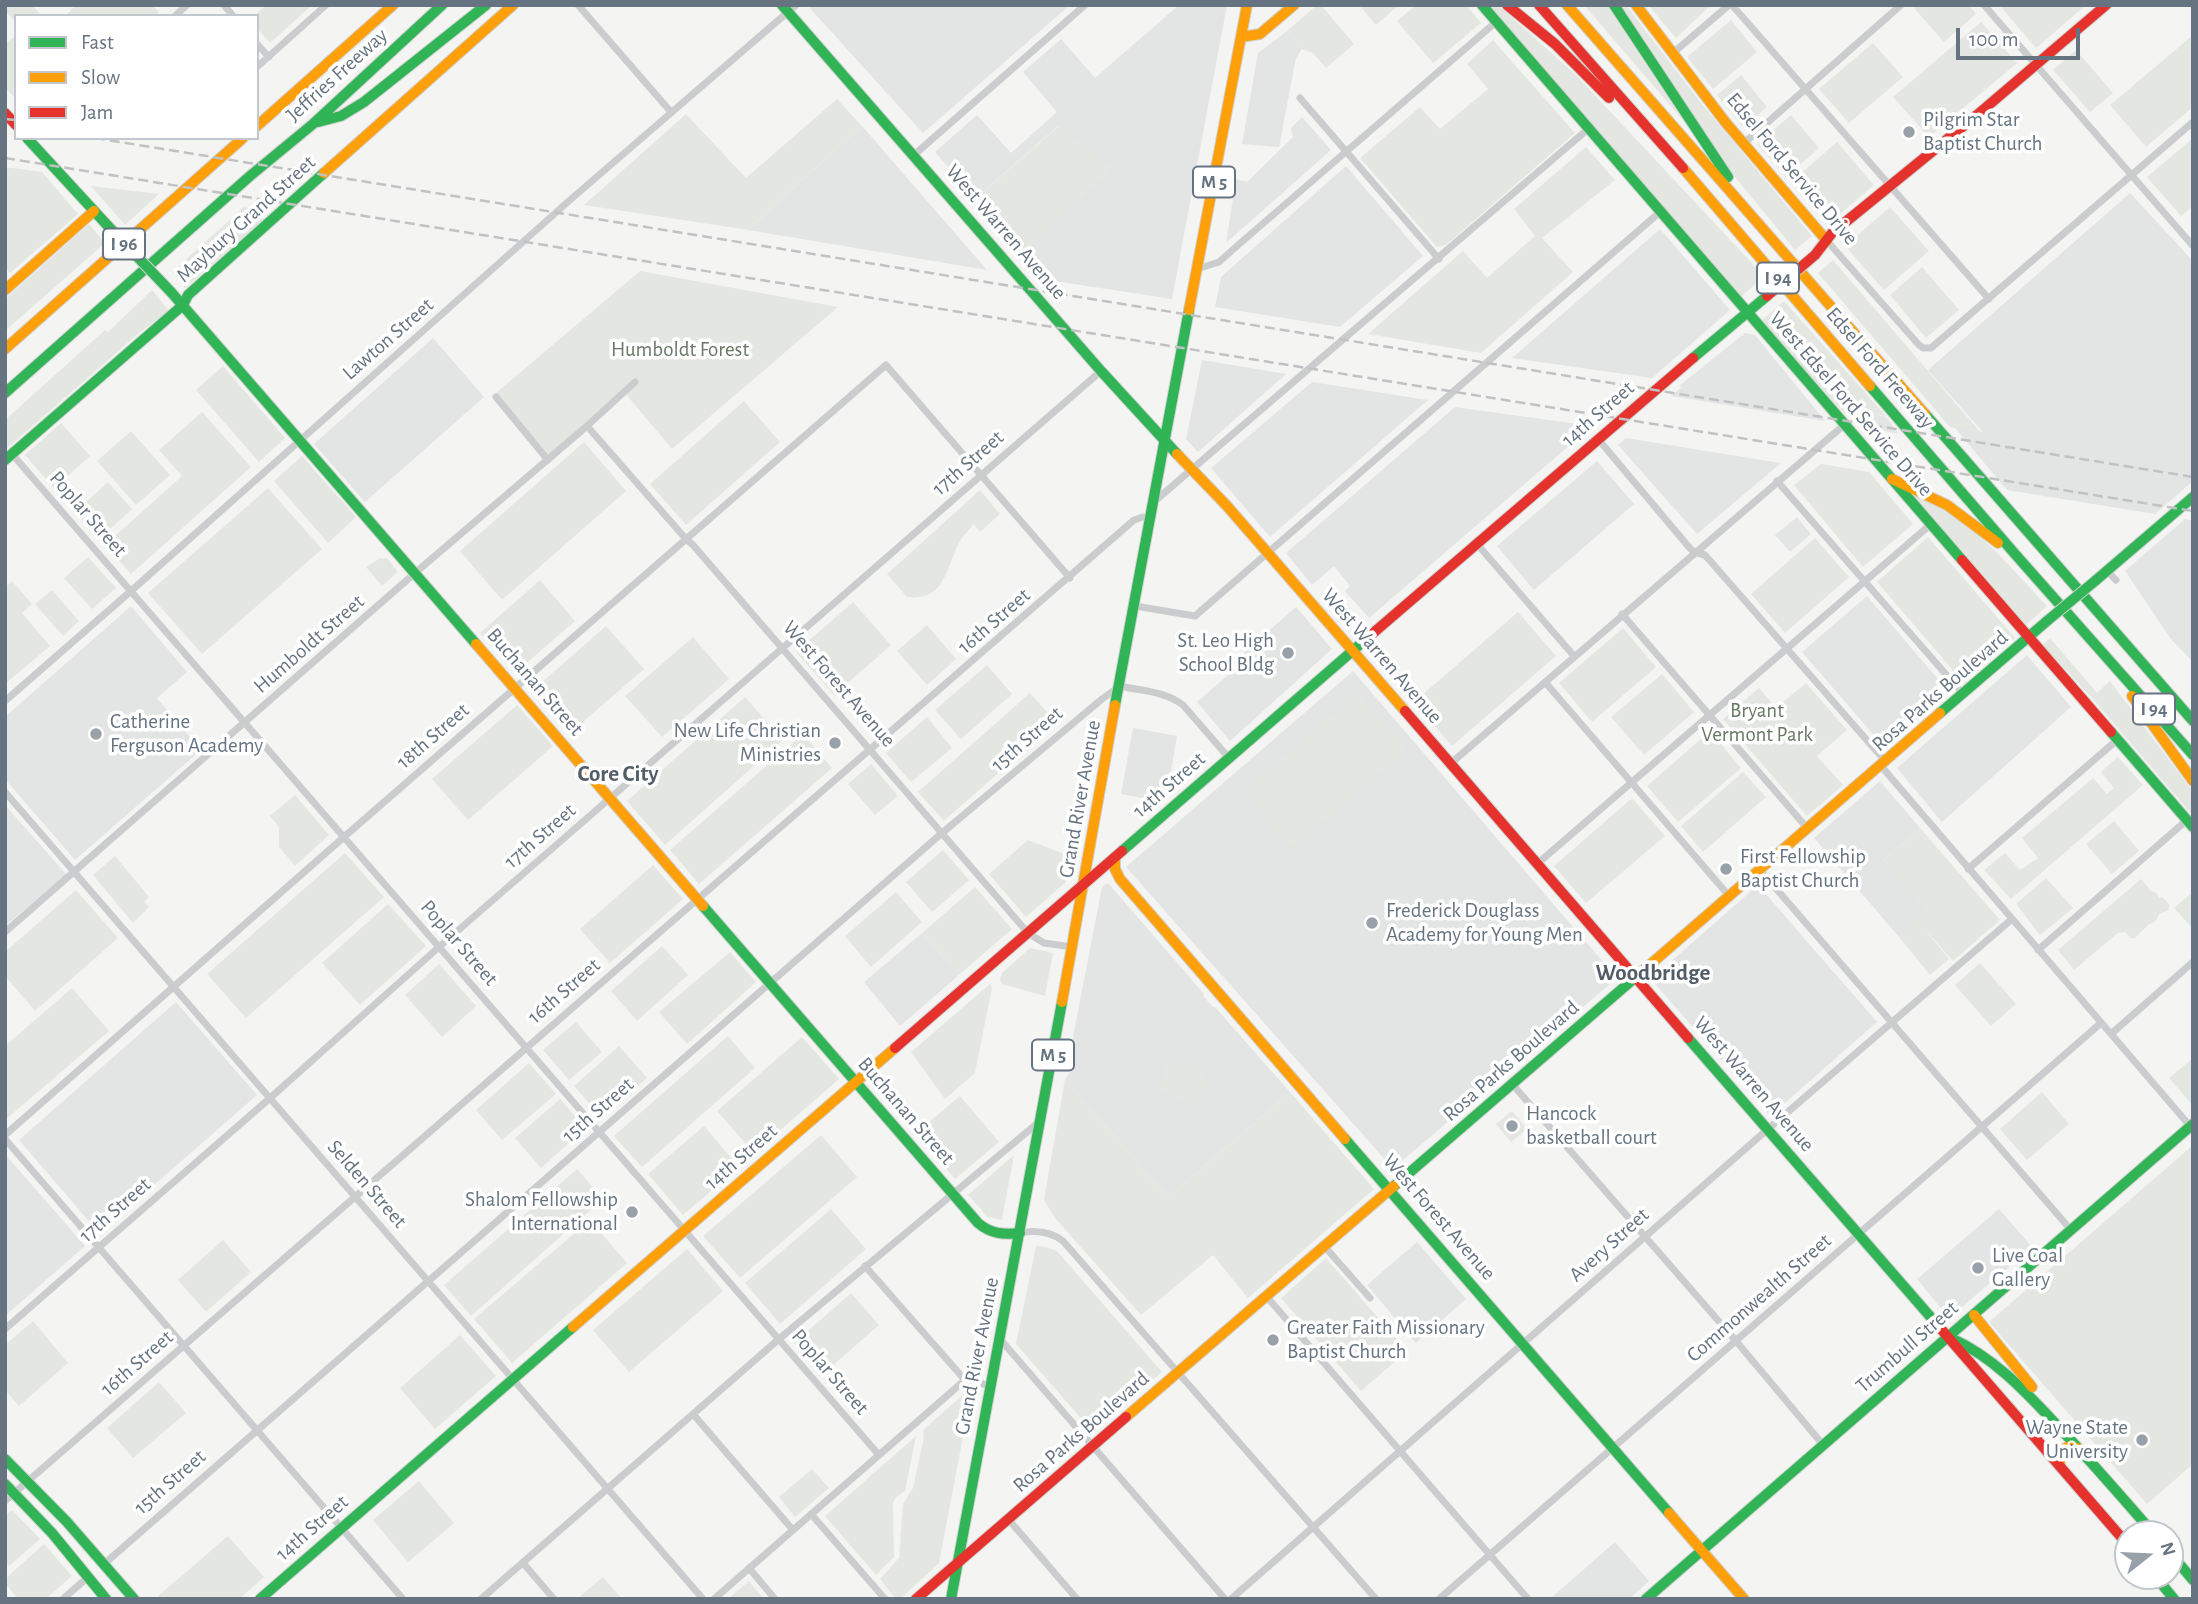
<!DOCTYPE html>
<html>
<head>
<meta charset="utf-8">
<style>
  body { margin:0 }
  #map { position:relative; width:2198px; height:1604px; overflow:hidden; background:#f4f4f3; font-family:"Alegreya Sans",sans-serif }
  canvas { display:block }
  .frame { position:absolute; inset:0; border:7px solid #667481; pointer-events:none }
  .legend { position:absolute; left:14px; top:14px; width:245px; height:126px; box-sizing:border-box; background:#fff; border:2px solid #c2c7cd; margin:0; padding:9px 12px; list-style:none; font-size:21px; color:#667481 }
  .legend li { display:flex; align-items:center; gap:14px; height:35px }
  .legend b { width:35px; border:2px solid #c2c7cd }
  .north { position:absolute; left:2114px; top:1520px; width:70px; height:70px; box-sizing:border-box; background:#fff; border:2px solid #c2c7cd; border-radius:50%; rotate:72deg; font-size:19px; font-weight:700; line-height:28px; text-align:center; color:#667481 }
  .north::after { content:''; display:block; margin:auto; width:24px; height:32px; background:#98a1a9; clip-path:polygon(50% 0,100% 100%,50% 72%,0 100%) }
  .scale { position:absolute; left:1956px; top:28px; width:124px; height:32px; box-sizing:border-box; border:4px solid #667481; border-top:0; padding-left:9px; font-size:21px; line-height:24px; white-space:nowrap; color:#667481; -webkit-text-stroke:5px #fff; paint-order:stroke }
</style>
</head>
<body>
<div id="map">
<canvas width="2198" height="1604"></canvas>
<div class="frame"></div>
<ul class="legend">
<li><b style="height:9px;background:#30b455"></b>Fast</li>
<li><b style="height:9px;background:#ff9f0a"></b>Slow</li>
<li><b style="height:9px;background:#e5322d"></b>Jam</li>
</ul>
<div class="north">N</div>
<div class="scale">100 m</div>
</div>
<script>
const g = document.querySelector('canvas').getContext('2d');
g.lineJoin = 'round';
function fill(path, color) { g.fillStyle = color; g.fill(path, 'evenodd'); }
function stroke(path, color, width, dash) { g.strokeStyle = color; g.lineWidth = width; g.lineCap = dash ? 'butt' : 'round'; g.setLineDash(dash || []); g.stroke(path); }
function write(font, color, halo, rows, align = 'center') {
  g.font = font + ' "Alegreya Sans",sans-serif'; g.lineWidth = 7; g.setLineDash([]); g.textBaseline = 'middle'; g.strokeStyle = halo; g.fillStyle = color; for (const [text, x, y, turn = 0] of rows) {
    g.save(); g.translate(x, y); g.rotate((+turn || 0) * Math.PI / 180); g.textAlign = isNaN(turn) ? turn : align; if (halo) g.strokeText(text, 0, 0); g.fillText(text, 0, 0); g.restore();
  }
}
const built = new Path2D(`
  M1070,5L923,133L808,6L809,5Z
  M1179,5H1227L1172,299L1048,280L1022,251L1111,169L1058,126L976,198L935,152L977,115L1011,153L1057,112L1023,72L1061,39L1095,78Z
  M1287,31L1302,49L1296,58L1279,147L1242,144L1258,53Z
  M1302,117L1331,150L1226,243L1236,179L1247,182L1293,137L1291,128Z
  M862,126L987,270L748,230Z
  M1346,166L1423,256L1340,327L1215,307L1221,277Z
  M2130,193L2193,261V481L2155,514L2007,490L1955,428L1983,432L1928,370Z
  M1660,229L1730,310L1652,378L1512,358Z
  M1745,333L1755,335L1825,421L1671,396L1682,387L1679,386Z
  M433,338L484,397L365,502L314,444Z
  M1202,360L1286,374L1198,452L1186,439Z
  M1312,382L1428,400L1270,537L1211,468Z
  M1455,407L1592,426L1369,618L1345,591L1350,586L1334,566L1312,585L1286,553Z
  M1852,414H1874L1886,417L1899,434L1862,426Z
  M1626,438L1780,463H1781L1697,534L1618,445Z
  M1597,461L1634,504L1534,590L1497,546Z
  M1797,517L1811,534L1790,552L1775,535Z
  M2185,519L2193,521V662L2171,639L2125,571Z
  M1867,596L1949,692L1885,748L1802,652Z
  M131,606L187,672L157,698L201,750L75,860L5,779V717Z
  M1296,607L1332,649L1230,741L1197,702L1236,668L1232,663Z
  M2027,655L2071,707L1942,822L1897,768Z
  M1353,671L1617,978L1396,1166L1389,1164L1126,867Z
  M1133,728L1177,736L1167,794L1159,801L1121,794Z
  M1880,781L1920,828L1883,860L1928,912L1899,937L1814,838Z
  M5,805L66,874L5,926Z
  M1108,883L1204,994L1203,996L1213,1007H1215L1290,1092L1168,1197L1065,1079L1069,1074L1073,1050L1074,1045L1072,1042L1101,892L1102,887Z
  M1758,885L1877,1022L1770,1116L1651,979Z
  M922,933L959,975L900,1026L864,982Z
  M176,1002L257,1095L99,1233L19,1140Z
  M5,1154L85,1246L5,1316Z
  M1999,1209L2032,1247L1949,1318L1917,1279Z
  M1417,1242L1466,1299L1416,1343L1367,1285Z
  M1615,1542L1649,1581L1629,1599H1550Z`);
const green = new Path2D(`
  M5,5H32L42,16H16V22L5,11Z
  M76,5H152L159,12L155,16H65Z
  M266,5H312L270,43L257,28V16H254Z
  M1317,5H1321L1354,44L1326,68L1313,53L1302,49L1287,31Z
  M1359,5H1399L1376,25Z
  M1416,5H1466L1481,23L1433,63L1397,21Z
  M1487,5H1498L1576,75L1764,276L1741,297Z
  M1584,5H1607L1682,119Z
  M1617,5H1626L1701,103L1812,236L1795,250L1735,177Z
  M1648,5H1711L1676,38Z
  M1918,5H1969L1976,14L1944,42L1914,8Z
  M1999,5H2086L2036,48Z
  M1731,20L1757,52L1713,89L1687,57Z
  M1981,22L2017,63L1929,137L1893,97Z
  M16,35V99L5,87V44Z
  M2193,35V107L2146,147L2110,105Z
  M1493,40L1575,133L1446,245L1437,247L1360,158L1420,107L1440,129L1488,89L1467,64Z
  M1873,43L1903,77L1849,123L1819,89Z
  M2076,50L2113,93L2090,112L2053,70Z
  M1741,75L1767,107L1743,127L1717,95Z
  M837,99L862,126L748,230L584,205L686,114L746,178Z
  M1791,115L1819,148L1786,177L1757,144Z
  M1059,126L1112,169L1022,251L976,198Z
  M2193,138V206L2181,216L2147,177Z
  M1837,142L1874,185L1827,225L1791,182Z
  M1586,147L1615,180L1542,238L1573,272L1481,353L1368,334L1463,251L1487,278L1535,236L1514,209Z
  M5,167L42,172L78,214L10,273L5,268Z
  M91,186L159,194L125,225Z
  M244,207L258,210L257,215H262V221L185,288L172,272Z
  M1890,207L1929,251L1884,290L1845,246Z
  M89,224L105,243L5,331V299Z
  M1833,260L1981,433L1950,427L1818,273Z
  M1922,267L1959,310L1926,338L1890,295Z
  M640,271L838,307L672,449L624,392L549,455L496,393Z
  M152,290L169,311L139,333L5,450V420L105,330L108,332Z
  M1784,301L1886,416L1875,414L1871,417L1844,413L1761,321Z
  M223,366L285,438L259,462L196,390Z
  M744,401L780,442L686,525L650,484Z
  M202,412L251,467L131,574L105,545L182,476L159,450Z
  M61,423L90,456L54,488L25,455Z
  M131,431L170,475L136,505L97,461Z
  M584,442L626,491L502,600L460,551Z
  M302,456L356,517L328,543L274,481Z
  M1821,464L1869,472L1913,524L1863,567L1794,485Z
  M108,482L132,509L99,539L75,512Z
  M268,488L322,549L202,654L148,593Z
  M980,490L1000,514L980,532L974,524C968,531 961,538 957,547C945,573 943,601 907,597L887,574Z
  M1913,494C1964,510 2011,568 2047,606L2026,625Z
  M1928,537L2015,638L1964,683L1877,582Z
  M1815,538L1849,577L1785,633L1751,594Z
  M88,557L116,588L92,609L64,578Z
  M387,558L398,572L382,586L366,567L379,559Z
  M540,580L575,621L515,673L480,633Z
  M12,581L32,604L22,613L50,646L5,684V587Z
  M52,590L79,621L63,636L35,604Z
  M853,602L891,645L834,695L796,652Z
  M1518,612L1556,656L1452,746L1414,702Z
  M927,625L956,659L927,685L897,651Z
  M606,626L644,669L569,734L532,691Z
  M1623,628L1656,667L1592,722L1559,683Z
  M693,637L729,679L662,737L625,696Z
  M2050,638L2097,693L2110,681L2193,792V816L2092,698L2043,645Z
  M987,665L1012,694L961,739L935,710Z
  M1662,674L1694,712L1644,755L1611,717Z
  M1806,683L1847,730L1817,756L1843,785L1807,816L1723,719L1759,688L1776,708Z
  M1030,693L1056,722L944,821L918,792Z
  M1358,694L1407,750L1291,848L1242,792Z
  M745,697L783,740L665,845L627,801Z
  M517,705L553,746L468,820L432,779Z
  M927,717L952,748L911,782L886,753Z
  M1710,731L1741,768L1678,822L1647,786Z
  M803,734L832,768L699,884L670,850Z
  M2118,757L2143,785L2011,899L1984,870L2005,853L2020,870L2038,858L2022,838L2093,778L2107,794L2114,788L2101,772Z
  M871,764L898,796L875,815L848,784Z
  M1743,772L1766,797L1703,852L1681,826Z
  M295,795L329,835L295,866L279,847V827L270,816Z
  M1632,798L1665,836L1586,903L1554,866Z
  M2114,821L2139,851L2112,874L2086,844Z
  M1920,828L2000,920L1953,961L1923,927L1949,959L1930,975L1899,937L1927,912L1883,860Z
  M1028,840L1070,856L1066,882L1026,917L989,874Z
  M943,850L969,880L932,912L906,882Z
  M345,853L384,897L246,1018L207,974Z
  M115,856L149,897L144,902L149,907L133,923L93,875Z
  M653,865L683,899L610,963L580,929Z
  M2046,878L2073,908L2040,935L2016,904Z
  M2141,879L2151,891L2157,893L2159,898L2162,897L2169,904V910L2159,914L2156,921L2148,925L2135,938H2130L2126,932L2118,933L2074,970L2058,950Z
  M975,887L1012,929L959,975L922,933Z
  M76,890L118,938L35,1011L5,976V952Z
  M896,892L922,922L871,967L845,936Z
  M2193,892V929L2174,908Z
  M388,904L426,946L360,1005L322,963Z
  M662,946L688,975L637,1021L611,991Z
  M1030,948L1053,953L1045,996L1002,984L1000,980L1002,973Z
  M730,952L756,982L687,1044L659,1012Z
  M1980,963L2016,1004L1991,1026L1955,985Z
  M439,964L476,1006L442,1037L405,995Z
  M990,984L992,988L975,1073L945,1099L911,1052Z
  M72,988L109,1031L5,1120V1046Z
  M576,1022L602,1052L569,1080L543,1050Z
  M728,1036L755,1068L642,1167L614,1136Z
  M802,1037L839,1079L754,1153L717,1111Z
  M619,1046L647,1078L602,1118L574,1086Z
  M2193,1058V1106L2169,1078Z
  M1197,1062L1209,1087L1189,1106L1160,1090L1162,1083H1165L1167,1075L1163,1074L1165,1066Z
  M529,1063L556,1094L502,1140L476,1110Z
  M1065,1079L1168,1197L1290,1092L1374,1189L1248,1298L1213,1255L1141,1315L1055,1218L1044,1200Z
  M2042,1092L2069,1124L2027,1160L2000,1129Z
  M960,1096L999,1142L955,1179L916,1133Z
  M560,1099L586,1128L541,1168L515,1138Z
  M1512,1111L1527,1129L1511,1142L1496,1124Z
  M704,1126L739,1167L683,1215L648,1174Z
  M821,1135L857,1177L740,1278L703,1236Z
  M2193,1145V1464L2147,1504L1989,1322Z
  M1014,1155L1002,1220L988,1217L968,1195Z
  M577,1169L603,1199L471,1316L444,1285Z
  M831,1209L866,1249L780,1324L745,1283Z
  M590,1220L627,1263L512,1363L474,1319Z
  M223,1240L251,1272L206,1312L178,1280Z
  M1036,1246H1042L1057,1251L1162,1372L1093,1432L1016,1344Z
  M687,1249L723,1291L629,1372L593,1330Z
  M1326,1258L1407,1351L1361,1391L1281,1298Z
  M851,1293L879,1325L822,1375L794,1343Z
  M33,1321L68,1363L19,1406L5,1390V1345Z
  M460,1335L496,1376L435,1429L400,1388Z
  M159,1382L186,1413L133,1458L107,1428Z
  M964,1394L970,1400L939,1563L900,1599H896L880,1579L899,1558L903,1504L913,1488L924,1437L923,1430Z
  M916,1436L905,1491L896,1497L893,1503L894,1557L876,1575L825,1516Z
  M812,1469L829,1488L795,1517L779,1497Z
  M419,1481L454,1523L408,1562L373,1520Z
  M12,1510L40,1539L9,1566L5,1561V1515Z
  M228,1536L264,1577L239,1599H160L158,1596Z
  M44,1544L72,1576L45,1599H18L5,1583V1579Z
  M603,1577L622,1599H577Z
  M749,1581L764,1599H728Z`);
const street = new Path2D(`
  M224,5L233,16
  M578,5L671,112
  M1732,5L1989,299
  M1984,5L2193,246
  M175,16L187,5
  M257,44L269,57
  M1673,53L1729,5
  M257,67L326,5
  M1300,98L1439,259
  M1743,144L1901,5
  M914,155L1085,5
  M1827,241L1919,345L1923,348H1931L2193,122
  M1197,269L1219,262L1237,246L1496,22
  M496,397L548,460
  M587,426L686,539L693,545L1028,933L1044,943L1073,947
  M1598,439L1688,546L1694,552L1705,555L1886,762
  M12,454L879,1455
  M1777,481L1964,695
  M1156,500L1588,129
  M1477,544L1574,656
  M2107,571L2116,580
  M1135,606L1195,616L1660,212
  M1622,614L1808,829
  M1545,682L1730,897
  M5,701L131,591L570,200L796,5
  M1450,764L1844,425
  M1881,766L2190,1126
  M5,792L703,1599
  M1537,864L1930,525
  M1968,869L2117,740
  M1760,870L2071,1230
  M5,932L415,573L587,426L635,382
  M2038,950L2187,820
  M2111,1034L2193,962
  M1513,1085L1736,1341L1824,1446
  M5,1135L344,837L886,365L1070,578
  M5,1139L403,1599
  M1020,1233C1035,1230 1050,1231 1063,1241L1376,1599
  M1325,1247L1370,1298
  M865,1266L965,1380
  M1267,1297L1528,1599
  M5,1329L269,1099L439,947L1101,371
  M1000,1339L1225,1599
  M693,1414L793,1530
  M5,1501L1134,520L1143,517H1151
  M811,1514L885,1599
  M1009,1520L1077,1599
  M523,1563L554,1599
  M104,1564L942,833L1102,699L1120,686C1141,691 1165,691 1183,705L1229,758
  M749,1568L775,1599
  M63,1599L88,1577
  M481,1599L779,1339L1039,1122
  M714,1599L965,1380L991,1386
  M1231,1599L1768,1129L2012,919
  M1439,1599L2101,1023`);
const fast = new Path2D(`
  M782,5L1101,371L1177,454
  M1482,5L1962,560
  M1614,5L1728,177
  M318,122L341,116L364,102L486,5
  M27,138L108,226
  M171,292L476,644
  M1693,358L1767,296
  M1870,386L2015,554L2193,755
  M5,393L250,176L313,124L442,5
  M1925,414L2193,721
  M5,460L183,305L188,295L324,173
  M2095,581L2193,497
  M1115,705L1189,310
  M1940,713L2047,621
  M2111,732L2193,827
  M1122,851L1372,634
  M703,906L978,1223C991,1234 1004,1235 1020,1233
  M1688,1038L1941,1329
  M1345,1139L1669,1513
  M1394,1186L1645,969
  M1951,1338C1993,1357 2023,1389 2054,1422C2088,1458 2121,1496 2154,1534
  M5,1459L67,1522L134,1599
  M5,1484L52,1533L106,1599
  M2170,1553L2193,1580
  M2155,1576L2174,1599
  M260,1599L573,1327
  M951,1599L1062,1002
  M1646,1599L2193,1124`);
const slow = new Path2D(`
  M1567,5L1925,414
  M1636,5L1726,123L1827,241
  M1241,37L1260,34L1294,5
  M257,126L393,5
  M1683,168L1870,386
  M324,173L513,5
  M5,290L94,211
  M1189,310L1247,5
  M5,349L243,138
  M1177,454L1227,506L1405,711
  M1892,479L1947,505L1998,543
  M476,644L703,906
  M2132,696L2193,781
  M1115,857V869L1120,879L1345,1139
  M1645,969L1940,713
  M1062,1002L1115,705
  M1974,1315L2032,1387
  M573,1327L895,1048
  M1126,1417L1394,1186
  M2060,1466C2059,1457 2060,1449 2070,1446L2080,1449
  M1669,1513L1744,1599`);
const jam = new Path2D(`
  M1507,5L1555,44L1609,98
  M1539,5L1683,168
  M5,113L16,125
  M1815,255L1832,233L1977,115L2106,5
  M1962,560L2111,732
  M1372,634L1693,358
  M1405,711L1688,1038
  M895,1048L1122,851
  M1941,1329L2128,1545
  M916,1599L1126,1417`);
const rail = new Path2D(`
  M5,119L16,120
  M95,138L2193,477
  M5,158L2193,511`);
const fastBridge = new Path2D(`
  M108,226L171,292
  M2047,621L2095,581`);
const jamBridge = new Path2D(`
  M1767,296L1815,255`);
const markers = [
  [1909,132,7,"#98a1a9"],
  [1288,653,7,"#98a1a9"],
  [96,734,7,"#98a1a9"],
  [835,743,7,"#98a1a9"],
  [1726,869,7,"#98a1a9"],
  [1372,923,7,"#98a1a9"],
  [1512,1126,7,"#98a1a9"],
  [632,1212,7,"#98a1a9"],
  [1978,1268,7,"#98a1a9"],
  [1273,1340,7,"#98a1a9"],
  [2142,1440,7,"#98a1a9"]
];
const shields = [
  [1214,182,42],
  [124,244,42],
  [1778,278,42],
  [2154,709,42],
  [1053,1055,42]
];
const shieldNames = [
  ["M 5",1214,182],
  ["I 96",124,244],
  ["I 94",1778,278],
  ["I 94",2154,709],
  ["M 5",1053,1055]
];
const streetNames = [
  ["Jeffries Freeway",337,75,-42],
  ["Edsel Ford Service Drive",1792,169,50],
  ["Maybury Grand Street",246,219,-42],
  ["West Warren Avenue",1006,232,49],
  ["Lawton Street",388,339,-41],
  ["Edsel Ford Freeway",1880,368,49],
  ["West Edsel Ford Service Drive",1851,404,49],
  ["14th Street",1598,414,-41],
  ["17th Street",968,463,-41],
  ["Poplar Street",88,514,49],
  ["16th Street",994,621,-41],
  ["Humboldt Street",309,644,-41],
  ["West Warren Avenue",1382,656,49],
  ["Buchanan Street",535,682,49],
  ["West Forest Avenue",839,684,49],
  ["Rosa Parks Boulevard",1940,691,-41],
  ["18th Street",433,736,-41],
  ["15th Street",1027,739,-41],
  ["14th Street",1169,785,-41],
  ["Grand River Avenue",1080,799,-80],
  ["17th Street",540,836,-41],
  ["Poplar Street",459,943,49],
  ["16th Street",564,991,-41],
  ["Rosa Parks Boulevard",1511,1061,-41],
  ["West Warren Avenue",1754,1084,49],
  ["15th Street",598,1110,-41],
  ["Buchanan Street",906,1111,49],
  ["14th Street",741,1157,-41],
  ["Selden Street",367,1184,49],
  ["17th Street",115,1210,-41],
  ["West Forest Avenue",1439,1217,49],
  ["Avery Street",1609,1245,-42],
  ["Commonwealth Street",1759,1298,-41],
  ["Trumbull Street",1907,1347,-41],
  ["Grand River Avenue",977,1356,-79],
  ["16th Street",137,1363,-41],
  ["Poplar Street",830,1372,49],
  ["Rosa Parks Boulevard",1081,1432,-41],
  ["15th Street",170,1482,-41],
  ["14th Street",312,1528,-41]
];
const poiNames = [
  ["Pilgrim Star",1923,120],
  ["Baptist Church",1923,144],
  ["St. Leo High",1274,641,"right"],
  ["School Bldg",1274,665,"right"],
  ["Catherine",110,722],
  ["Ferguson Academy",110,746],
  ["New Life Christian",821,731,"right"],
  ["Ministries",821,755,"right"],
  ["First Fellowship",1740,857],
  ["Baptist Church",1740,881],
  ["Frederick Douglass",1386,911],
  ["Academy for Young Men",1386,935],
  ["Hancock",1526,1114],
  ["basketball court",1526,1138],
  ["Shalom Fellowship",618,1200,"right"],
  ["International",618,1224,"right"],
  ["Live Coal",1992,1256],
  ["Gallery",1992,1280],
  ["Greater Faith Missionary",1287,1328],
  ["Baptist Church",1287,1352],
  ["Wayne State",2128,1428,"right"],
  ["University",2128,1452,"right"]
];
const parkNames = [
  ["Humboldt Forest",680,350],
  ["Bryant",1757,711],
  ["Vermont Park",1757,735]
];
const neighbourhoodNames = [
  ["Core City",618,774],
  ["Woodbridge",1653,973]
];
fill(built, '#e3e4e4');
fill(green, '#e4e7e1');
stroke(fast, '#d0d1d1', 12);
stroke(slow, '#d0d1d1', 12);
stroke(jam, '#d0d1d1', 12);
stroke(street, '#cacccd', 7);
stroke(fast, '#30b455', 10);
stroke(slow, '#ff9f0a', 10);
stroke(jam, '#e5322d', 10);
stroke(rail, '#c1c2c3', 2.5, [10, 5]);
stroke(fastBridge, '#d0d1d1', 12, []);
stroke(jamBridge, '#d0d1d1', 12, []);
stroke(fastBridge, '#30b455', 10);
stroke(jamBridge, '#e5322d', 10);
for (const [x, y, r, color] of markers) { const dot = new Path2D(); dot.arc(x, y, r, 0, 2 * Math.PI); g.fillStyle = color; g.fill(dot); stroke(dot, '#fff', 2.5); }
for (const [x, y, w] of shields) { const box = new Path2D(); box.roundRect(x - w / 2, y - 15.5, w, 31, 5); g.fillStyle = '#fff'; g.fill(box); stroke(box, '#667481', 2); }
write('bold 19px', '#667481', null, shieldNames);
write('21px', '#667481', '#fff', streetNames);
write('21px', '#667481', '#fff', poiNames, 'left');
write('21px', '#687964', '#fff', parkNames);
write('bold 23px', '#535d67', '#fff', neighbourhoodNames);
</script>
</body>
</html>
